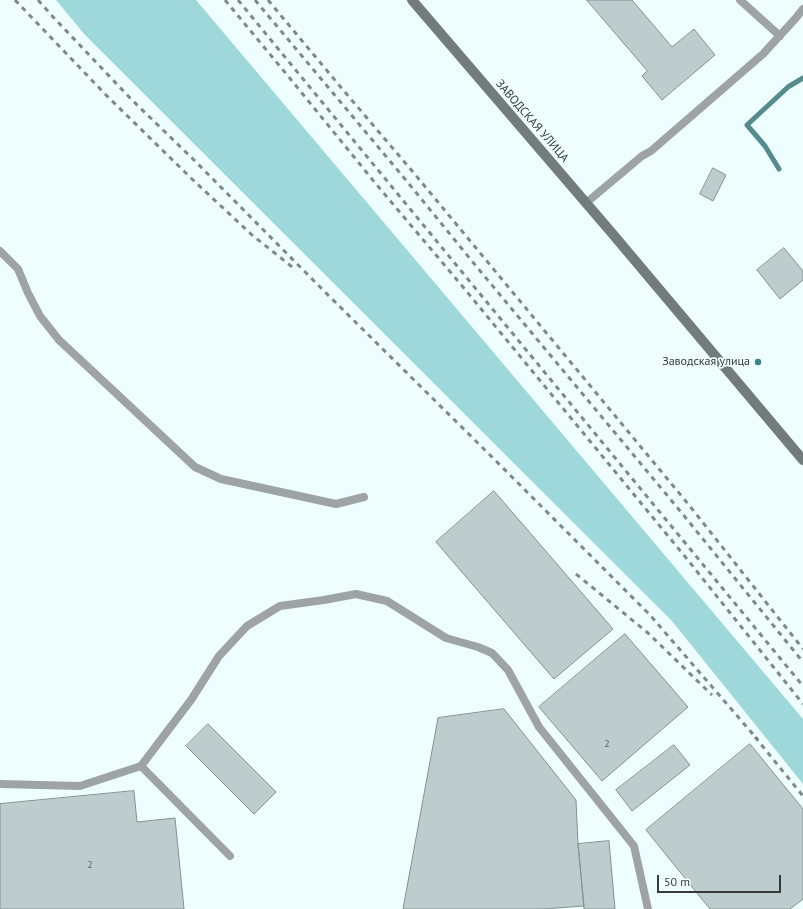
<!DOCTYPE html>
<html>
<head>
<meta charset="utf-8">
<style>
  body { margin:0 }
  #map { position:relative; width:803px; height:909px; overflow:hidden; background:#eefefe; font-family:"PT Sans",sans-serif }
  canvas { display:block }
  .scale { position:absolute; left:657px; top:875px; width:124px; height:18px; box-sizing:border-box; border:2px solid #353b3b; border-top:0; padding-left:5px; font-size:12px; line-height:14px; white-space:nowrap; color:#353b3b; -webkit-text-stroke:3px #eefefe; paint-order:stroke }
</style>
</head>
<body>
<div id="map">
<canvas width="803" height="909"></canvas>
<div class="scale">50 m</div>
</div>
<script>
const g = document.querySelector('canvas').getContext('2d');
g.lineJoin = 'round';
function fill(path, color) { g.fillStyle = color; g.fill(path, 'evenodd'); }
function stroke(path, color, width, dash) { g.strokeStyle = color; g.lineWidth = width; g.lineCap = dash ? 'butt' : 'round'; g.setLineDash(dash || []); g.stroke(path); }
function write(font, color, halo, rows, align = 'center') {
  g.font = font + ' "PT Sans",sans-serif'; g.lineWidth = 3.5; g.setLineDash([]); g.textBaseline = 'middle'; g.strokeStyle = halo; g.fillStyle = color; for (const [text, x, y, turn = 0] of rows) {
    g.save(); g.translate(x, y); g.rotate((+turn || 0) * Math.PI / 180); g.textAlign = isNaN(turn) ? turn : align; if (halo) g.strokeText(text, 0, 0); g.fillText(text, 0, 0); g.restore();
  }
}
const green = new Path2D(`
  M56,0H196L803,719V784L672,621L85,35Z`);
const stream = new Path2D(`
  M779,169L765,146L747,125L788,87L803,78`);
const building = new Path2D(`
  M587,0H632L672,47L694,29L715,55L662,100L642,76L647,71Z
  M713,168L726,175L713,201L700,194Z
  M784,248L803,271V280L780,299L757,270Z
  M494,491L613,629L554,679L436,542Z
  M625,634L688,707L602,781L539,707Z
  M504,709L576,800L578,844L584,906L542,909H403L438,718Z
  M208,724L276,792L254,814L186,746Z
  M750,744L803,809V899L790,909H710L646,830Z
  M674,745L690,765L632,811L616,790Z
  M134,791L137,822L175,818L184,909H0V804Z
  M609,841L615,909H584L578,844Z`);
const lane = new Path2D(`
  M740,0L780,36
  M586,203L642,156L651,151L763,54L795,19L803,9
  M0,251L18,269L28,293L40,316L59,340L195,467L221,479L336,504L364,497
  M141,766L191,700L219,656L247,626L280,606L324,600L356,594L387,601L446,638L478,647L492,653L508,670L539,727L634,846L648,909
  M0,784L80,786L141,766L230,856`);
const secondary = new Path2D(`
  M412,0L611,232L803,460`);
const rail = new Path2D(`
  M15,0L106,95L193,180L252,235L296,270
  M38,0L55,19L131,99L193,159L325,292L494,459L650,615L758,740
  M225,0L288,76L376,184L463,287L687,559L803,704
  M238,0L803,686
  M255,0L405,179L476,266L681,512L803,662
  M268,0L344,91L413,172L689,505L803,649
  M576,574L648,633L712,695
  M755,737L803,796`);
const markers = [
  [758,362,4,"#3d8688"]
];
const numberNames = [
  ["2",607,744],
  ["2",90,865]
];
const streetNames = [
  ["ЗАВОДСКАЯ УЛИЦА",532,121,49]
];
const poiNames = [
  ["Заводская улица",750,362]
];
fill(green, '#9fd8da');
stroke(stream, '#548c8e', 5);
fill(building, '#bdcdcd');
stroke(building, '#839192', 1);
stroke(lane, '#9ea4a4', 8);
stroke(secondary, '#727c7c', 10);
stroke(rail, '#7f8989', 3, [5, 5]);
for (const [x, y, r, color] of markers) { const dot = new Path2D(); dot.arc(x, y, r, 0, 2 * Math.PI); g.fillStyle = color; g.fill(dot); stroke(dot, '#eefefe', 1.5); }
write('10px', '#576060', null, numberNames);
write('12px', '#353b3b', '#eefefe', streetNames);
write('12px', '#353b3b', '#eefefe', poiNames, 'right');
</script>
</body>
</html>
